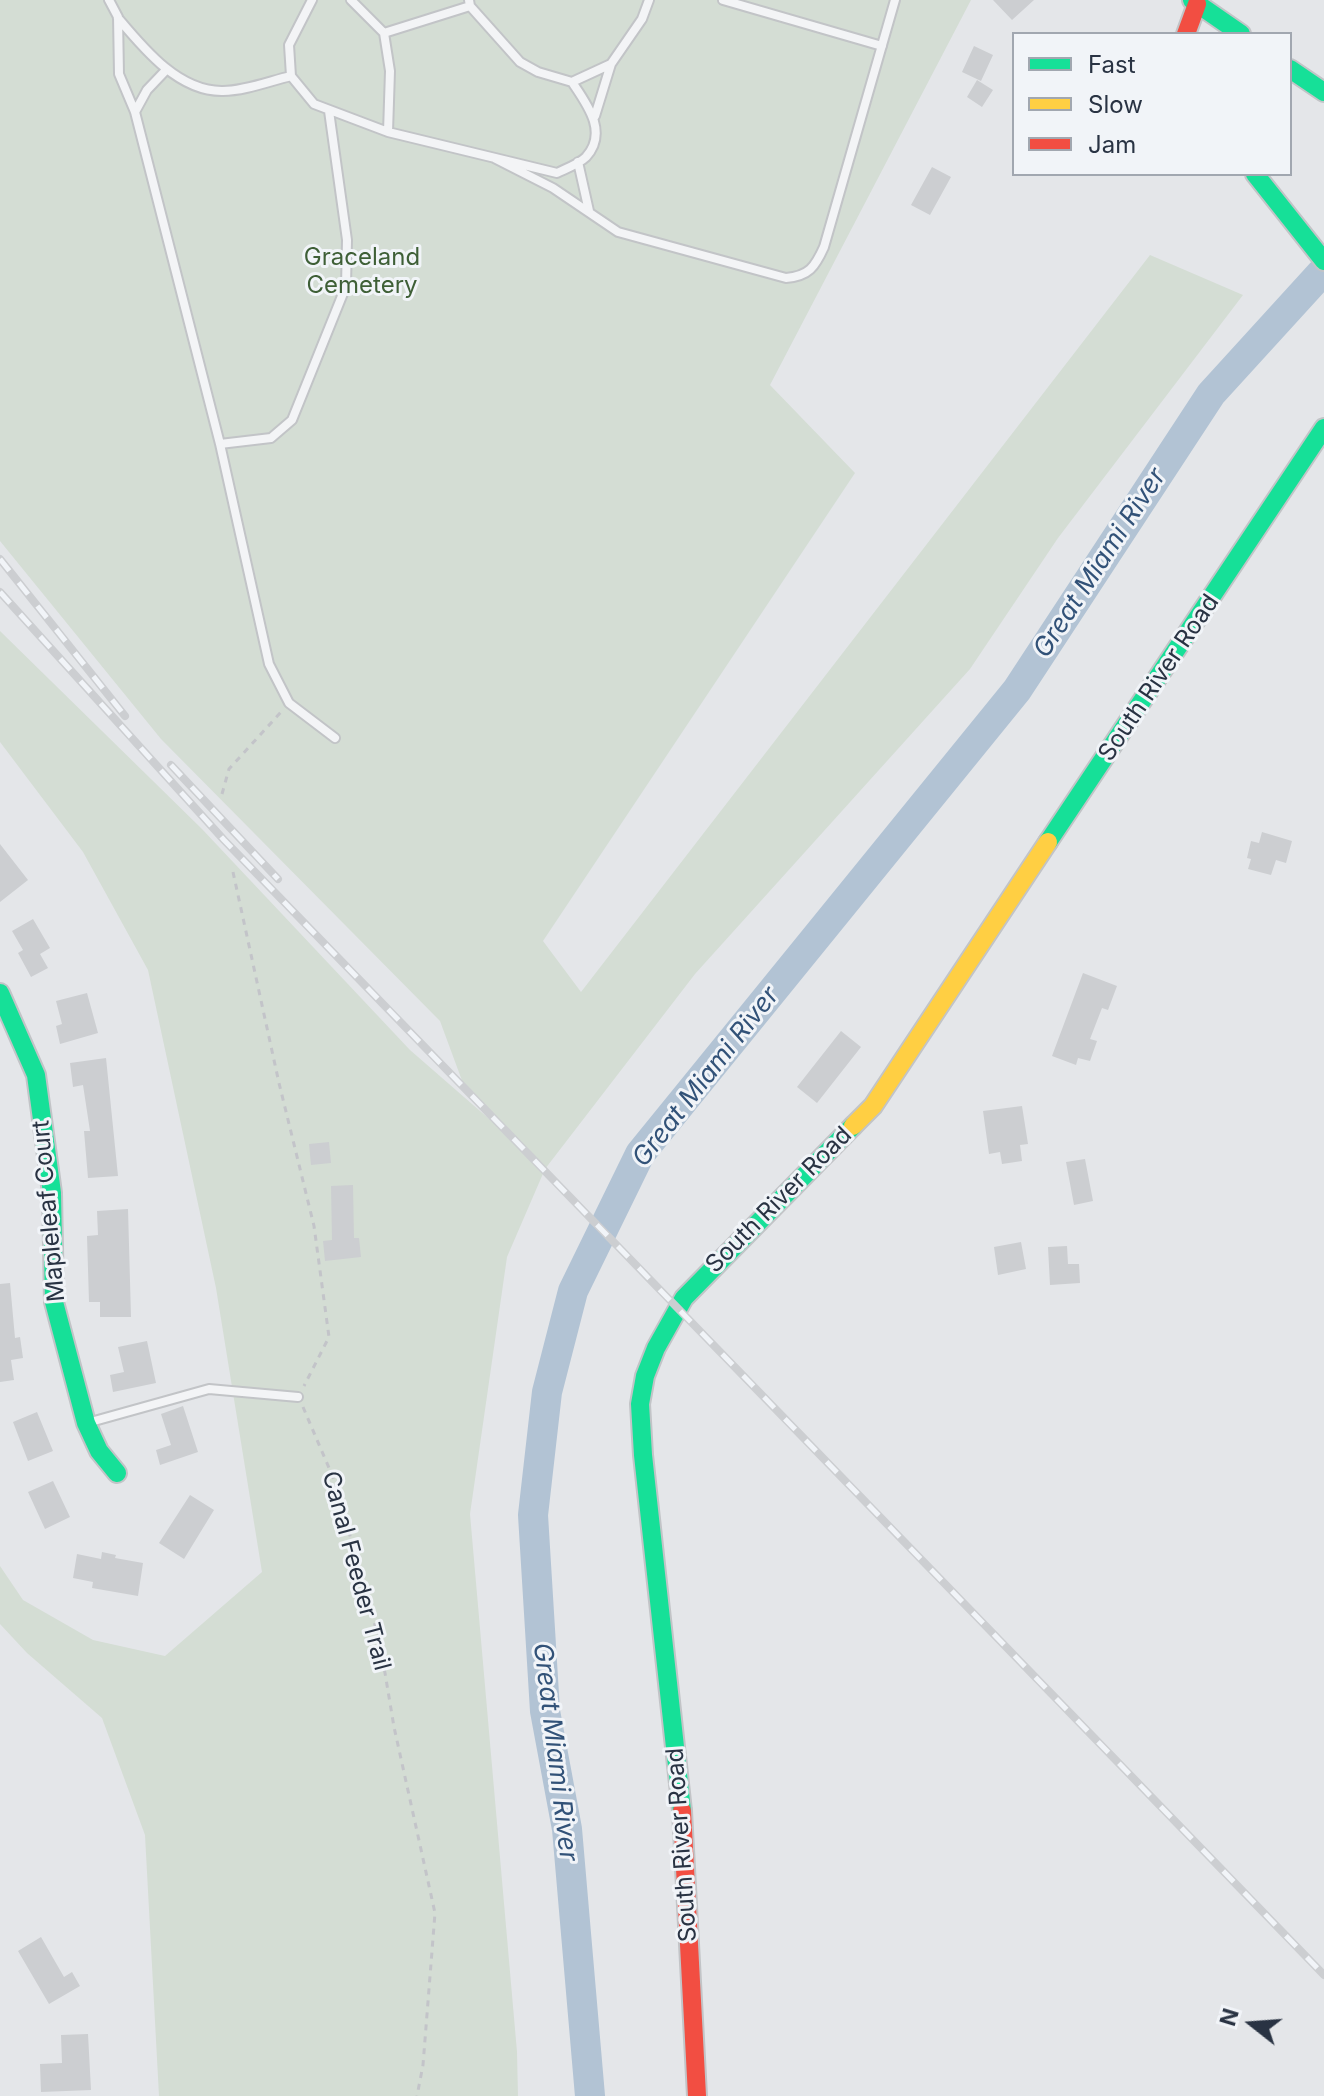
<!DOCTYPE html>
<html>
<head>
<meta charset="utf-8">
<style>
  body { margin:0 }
  #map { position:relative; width:1324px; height:2096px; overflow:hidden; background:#e4e6e9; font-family:Inter,sans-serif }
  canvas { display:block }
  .legend { position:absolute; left:1012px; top:32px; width:280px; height:144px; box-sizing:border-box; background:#f1f4f8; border:2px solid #a1a7b0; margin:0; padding:10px 14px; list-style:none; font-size:24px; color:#293343 }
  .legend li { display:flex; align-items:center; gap:16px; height:40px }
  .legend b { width:40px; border:2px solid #a1a7b0 }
  .north { position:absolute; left:1212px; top:1984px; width:80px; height:80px; -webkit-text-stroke:6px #f1f4f8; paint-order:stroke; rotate:287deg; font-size:22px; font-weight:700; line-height:32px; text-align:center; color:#293343 }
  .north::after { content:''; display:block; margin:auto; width:28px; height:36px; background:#293343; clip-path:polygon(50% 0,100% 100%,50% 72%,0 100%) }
</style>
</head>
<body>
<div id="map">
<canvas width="1324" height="2096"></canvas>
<ul class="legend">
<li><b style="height:10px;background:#16e098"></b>Fast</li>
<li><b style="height:10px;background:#ffcf43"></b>Slow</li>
<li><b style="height:10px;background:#f24e42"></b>Jam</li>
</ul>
<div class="north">N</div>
</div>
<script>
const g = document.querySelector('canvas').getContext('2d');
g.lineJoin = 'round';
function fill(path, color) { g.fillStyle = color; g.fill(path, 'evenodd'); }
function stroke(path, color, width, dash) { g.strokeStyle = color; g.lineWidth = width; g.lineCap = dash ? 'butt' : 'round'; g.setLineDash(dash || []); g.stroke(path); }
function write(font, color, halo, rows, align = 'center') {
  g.font = font + ' Inter,sans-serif'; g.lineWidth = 6; g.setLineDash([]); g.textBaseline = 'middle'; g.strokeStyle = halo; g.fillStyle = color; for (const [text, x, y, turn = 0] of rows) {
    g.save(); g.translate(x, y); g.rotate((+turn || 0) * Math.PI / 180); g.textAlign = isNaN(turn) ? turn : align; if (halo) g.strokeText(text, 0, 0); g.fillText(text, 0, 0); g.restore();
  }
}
const green = new Path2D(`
  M0,0H971L770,385L855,473L543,941L581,992L1150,255L1243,295L1058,538L970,669L695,974L545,1169L507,1257L470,1514L517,2052L518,2096H159L145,1835L102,1718L27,1653L0,1624V1566L23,1600L93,1640L165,1656L262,1572L216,1288L148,970L83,852L0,742V631L202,829L410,1050L534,1158L464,1086L440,1021L161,739L0,541Z`);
const river = new Path2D(`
  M590,2096L567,1829L545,1711L533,1515L547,1392L573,1291L640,1154L1017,690L1211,394L1324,270`);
const building = new Path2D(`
  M993,0H1034L1012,20Z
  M974,46L993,55L981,81L962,72Z
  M977,80L993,90L982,107L967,97Z
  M932,167L951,177L930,215L911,205Z
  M1262,832L1292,841L1286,863L1276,860L1271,875L1248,869L1251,859L1247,858L1251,841L1259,843Z
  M0,844L28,880L0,902Z
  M33,919L50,948L40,954L48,968L31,977L18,953L23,950L12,931Z
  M1083,973L1117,986L1108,1010L1102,1008L1090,1039L1097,1041L1090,1061L1078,1058L1076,1065L1052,1056Z
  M87,993L98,1033L60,1044L56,1026L62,1024L56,1001Z
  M841,1031L861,1047L817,1103L797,1087Z
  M106,1058L118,1176L88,1178L84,1131H90L83,1085L73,1087L70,1063Z
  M1022,1106L1028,1144L1020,1145L1022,1161L1002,1164L1000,1152L989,1154L983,1111Z
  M329,1142L331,1163L311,1165L309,1144Z
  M1085,1159L1093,1201L1074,1205L1066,1162Z
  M353,1185L354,1238H359L361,1257L325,1261L323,1241L332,1240L331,1186Z
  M128,1209L131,1317H100V1302H89L87,1236L98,1235L97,1211Z
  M1021,1242L1026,1269L998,1275L994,1247Z
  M1067,1246L1068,1264H1079L1080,1283L1050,1285L1048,1247Z
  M10,1283L15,1338L20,1337L23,1358L11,1360L14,1380L0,1382V1284Z
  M147,1341L156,1383L113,1392L110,1375L124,1372L118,1347Z
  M183,1406L198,1452L160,1465L156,1450L171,1445L161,1414Z
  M37,1412L53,1451L28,1461L13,1422Z
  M53,1481L70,1517L45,1529L28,1492Z
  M190,1495L214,1510L184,1559L159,1543Z
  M102,1552L116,1555L115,1558L143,1563L138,1596L92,1588L93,1582L73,1578L77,1554L101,1559Z
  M41,1937L64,1977L72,1972L80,1986L49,2004L18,1951Z
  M88,2034L91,2090L41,2092L40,2064L62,2063L61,2035Z`);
const path = new Path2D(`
  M222,794L229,769L281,712
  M233,872L279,1083L314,1226L329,1337L304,1386
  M303,1407L335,1482L380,1643L394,1727L435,1913L423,2065L417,2096`);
const lane = new Path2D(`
  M109,0L118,17L119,74L135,112L220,444L269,664L289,703L335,738
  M312,0L289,45L291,76L314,104L388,132L557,173C565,169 579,164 586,157C609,132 586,103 572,82L538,72L520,62L470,6L469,0
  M351,0L384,33L390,71L388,132
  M723,0L882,46
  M118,18C144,49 179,92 223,91C245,91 270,81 291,76
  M384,33L470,6
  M572,82L611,64L642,19L649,0
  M135,112L147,90L167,69
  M595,116L611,64
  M494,158L553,188L618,232L786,278C809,276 815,267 824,247L895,0
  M578,162L589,211
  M220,444L271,438L292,420L346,286L347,240L329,111
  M87,1423L209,1389L298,1397`);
const fast = new Path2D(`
  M1192,0L1241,34
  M1290,69L1324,92
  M1255,174L1324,261
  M1048,842L1324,428
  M0,993L36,1075L52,1193L54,1302L86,1423L99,1451L117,1473
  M682,1811L643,1455L640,1404L645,1376L656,1348L684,1298L853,1126`);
const slow = new Path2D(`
  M853,1126L873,1106L1048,842`);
const jam = new Path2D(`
  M1186,34L1197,4
  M682,1811L697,2096`);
const rail = new Path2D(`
  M0,559L125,716
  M0,592L224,840L1324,1975
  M171,765L278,879`);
const parkNames = [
  ["Graceland",362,258],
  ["Cemetery",362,286]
];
const streetNames = [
  ["South River Road",1159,678,-56],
  ["South River Road",779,1200,-45],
  ["Mapleleaf Court",49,1211,-95],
  ["Canal Feeder Trail",356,1571,75],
  ["South River Road",682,1845,-94]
];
const waterNames = [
  ["Great Miami River",1100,563,-57],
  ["Great Miami River",706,1077,-52],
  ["Great Miami River",555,1752,83]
];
fill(green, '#d4ddd4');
stroke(river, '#b2c3d4', 30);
fill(building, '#ccced1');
stroke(lane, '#c2c4c7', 12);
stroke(fast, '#c2c4c7', 22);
stroke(slow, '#c2c4c7', 22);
stroke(jam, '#c2c4c7', 22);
stroke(path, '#c3c4c9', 3, [6, 6]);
stroke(lane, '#f3f4f6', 8);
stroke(fast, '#16e098', 18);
stroke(slow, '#ffcf43', 18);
stroke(jam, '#f24e42', 18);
stroke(rail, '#ccced1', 8);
stroke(rail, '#f1f4f8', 5, [15]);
write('24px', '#3e5f36', '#f1f4f8', parkNames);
write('24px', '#293343', '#f1f4f8', streetNames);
write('italic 26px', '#325278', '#f1f4f8', waterNames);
</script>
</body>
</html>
